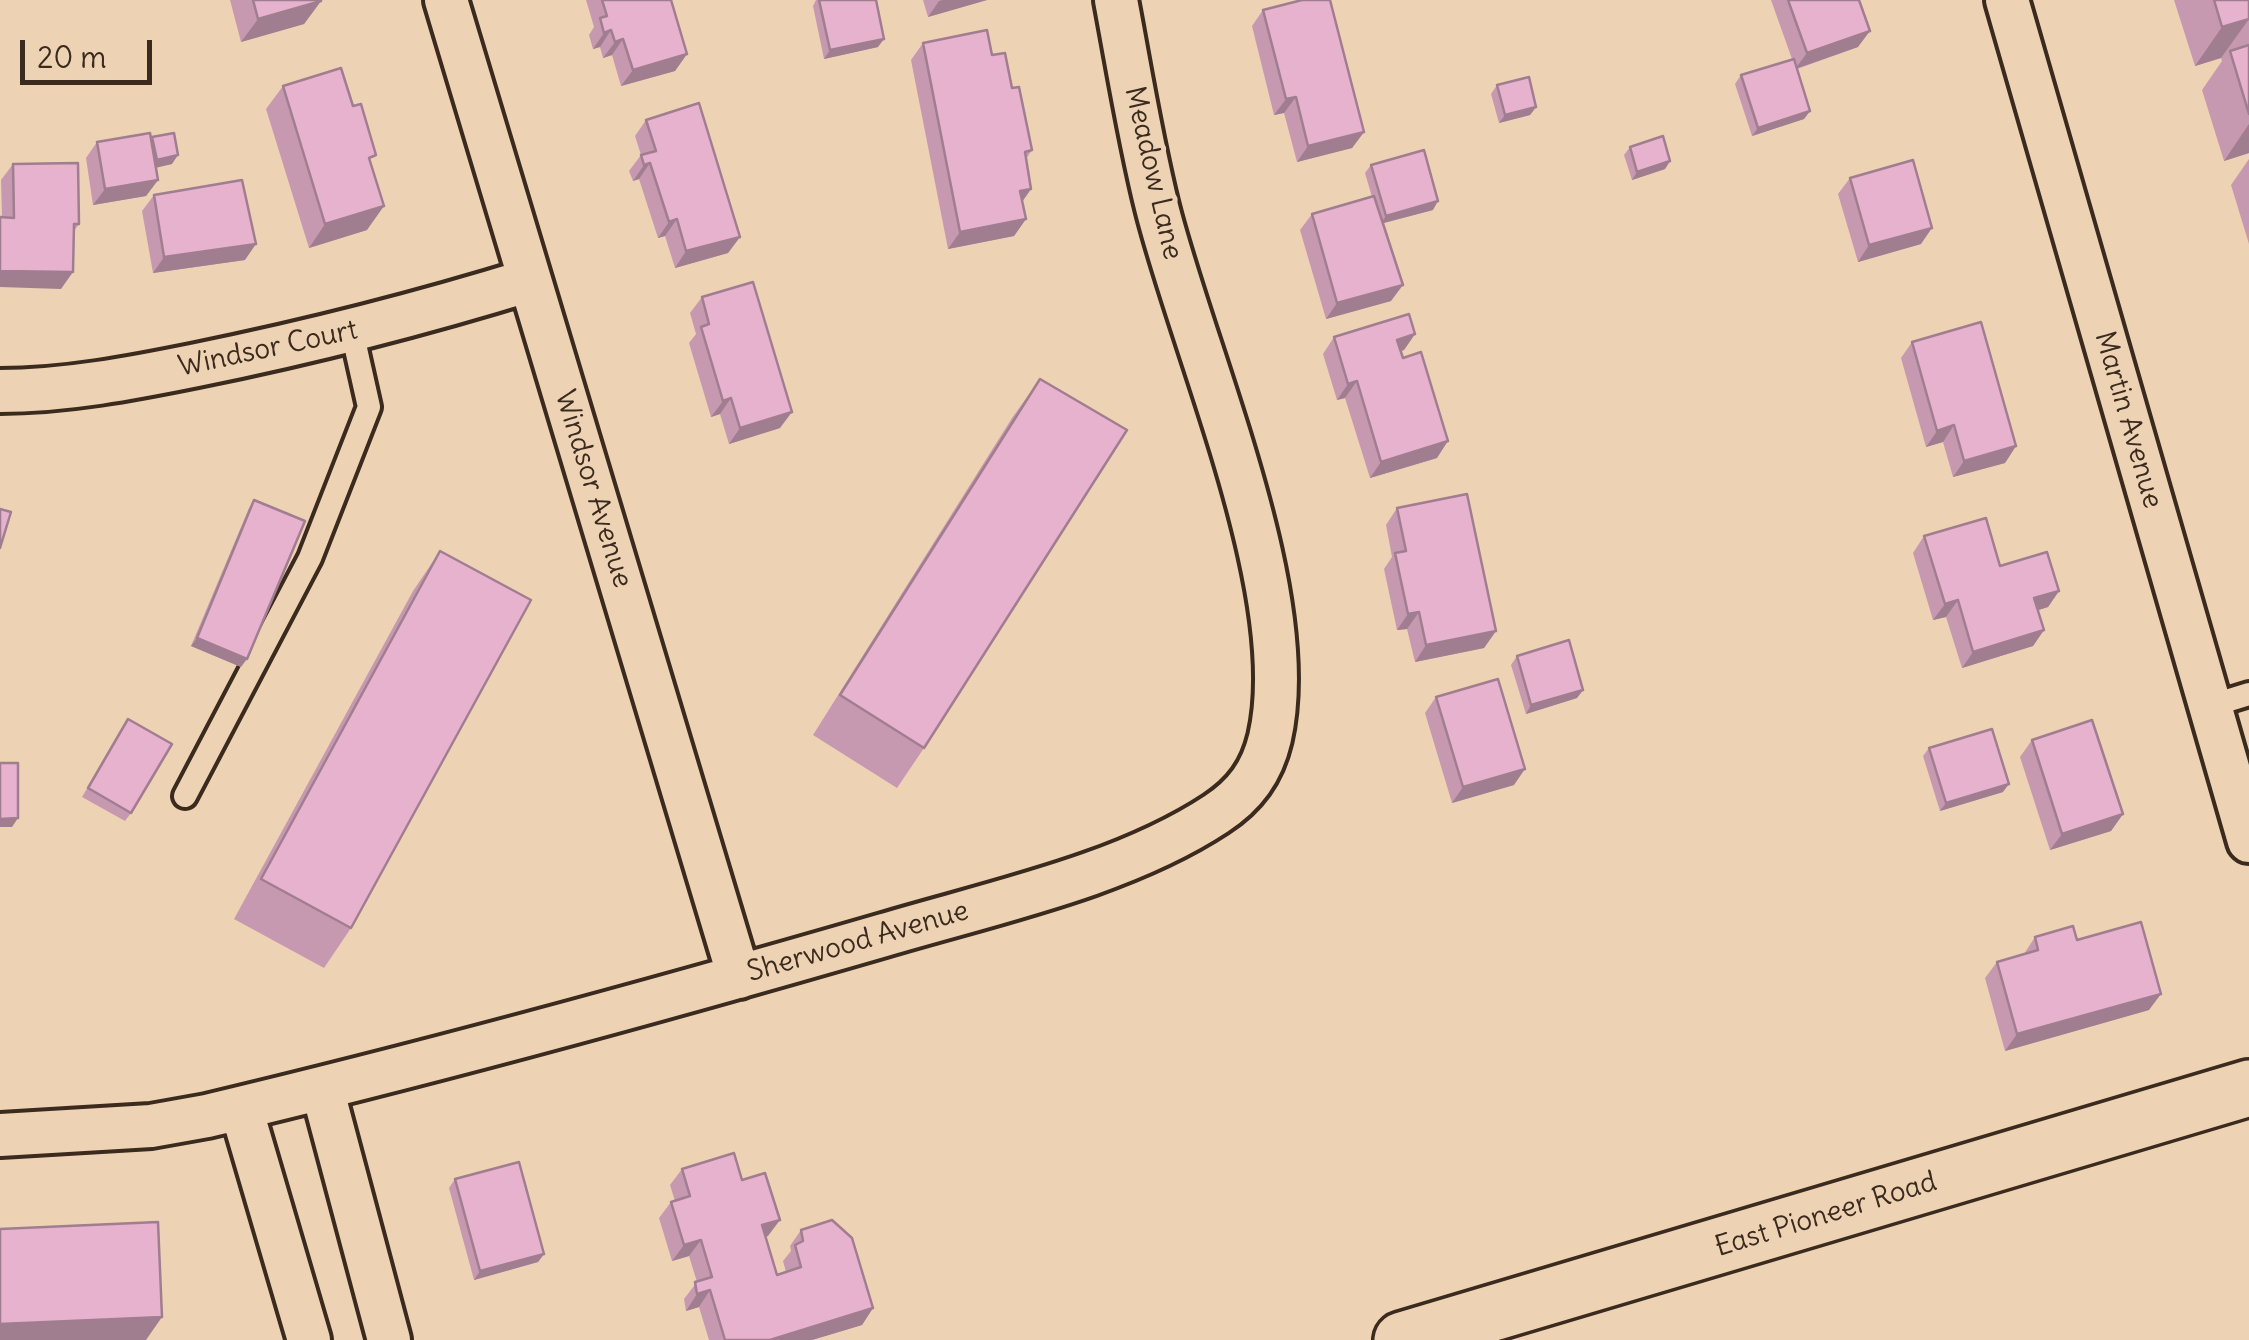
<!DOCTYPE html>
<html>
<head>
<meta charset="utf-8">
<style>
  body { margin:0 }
  #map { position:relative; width:2249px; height:1340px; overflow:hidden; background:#edd3b4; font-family:Delius,sans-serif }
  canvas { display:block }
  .scale { position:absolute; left:20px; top:40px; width:132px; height:45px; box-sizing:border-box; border:5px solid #3b2a1e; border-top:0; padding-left:12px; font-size:30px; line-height:35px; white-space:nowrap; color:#3b2a1e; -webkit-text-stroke:8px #edd3b4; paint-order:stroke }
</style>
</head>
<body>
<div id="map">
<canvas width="2249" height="1340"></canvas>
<div class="scale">20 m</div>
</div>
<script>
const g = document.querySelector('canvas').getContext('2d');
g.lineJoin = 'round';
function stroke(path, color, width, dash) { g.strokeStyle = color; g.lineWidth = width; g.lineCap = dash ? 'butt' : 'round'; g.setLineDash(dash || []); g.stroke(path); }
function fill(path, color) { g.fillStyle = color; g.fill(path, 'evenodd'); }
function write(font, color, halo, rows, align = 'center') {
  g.font = font + ' Delius,sans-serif'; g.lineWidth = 10; g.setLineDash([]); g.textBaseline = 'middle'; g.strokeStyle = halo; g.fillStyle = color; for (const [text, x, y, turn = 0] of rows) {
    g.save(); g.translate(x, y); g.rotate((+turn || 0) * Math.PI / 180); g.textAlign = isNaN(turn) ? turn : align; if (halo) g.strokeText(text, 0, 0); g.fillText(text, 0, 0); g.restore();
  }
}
const service = new Path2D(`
  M2210,706L2249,694
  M185,796L310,558L369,407L352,331`);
const minor = new Path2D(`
  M446,0L739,977
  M2007,0L2249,841
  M0,391C65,391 133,378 197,365C310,342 420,314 530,280
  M322,1088L389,1340
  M241,1108L309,1340
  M0,1135L151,1126L207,1116C434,1062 660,1000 884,935C991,903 1122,876 1216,814C1245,795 1262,772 1270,738C1303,594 1193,352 1157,207C1140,139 1129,69 1116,0`);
const secondary = new Path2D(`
  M1402,1340L2249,1088`);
const wall = new Path2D(`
  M230,0H321V1L304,24L241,42Z
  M586,0H671L687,54L675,71L621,86L612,55L603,58L600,47L593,49L589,35L594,27Z
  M816,0H876L878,47L824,59L813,6Z
  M923,0H987L928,17Z
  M1771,0H1859L1858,47L1797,69L1810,111L1804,119L1752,136L1735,84L1741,75L1792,59Z
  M2174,0H2249V153L2224,161L2202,90L2222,61L2221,58L2195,66Z
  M1263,10L1364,132L1352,148L1297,162L1284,113L1274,115L1252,26Z
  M923,43L992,55L1012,88L1032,150L1026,159L1031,189L1022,201L1026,219L1014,236L948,249L911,60Z
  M1497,85L1536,107L1530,115L1499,123L1491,94Z
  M283,86L370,164L367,230L309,248L266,109Z
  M646,120L740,237L728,253L675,268L665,236L658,238L639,179L633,181L629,171L641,155L635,136Z
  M151,138L172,164L156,167L158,180L146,196L93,205L86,158L97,142Z
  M1630,147L1670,161L1665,169L1632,180L1624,155Z
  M2249,159V244L2231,185Z
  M13,164L79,224L74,231L61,289L2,217L1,180Z
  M1371,165L1433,210L1383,223L1391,301L1326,319L1300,230L1312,214L1372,197L1365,173Z
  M1850,178L1921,244L1858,262L1838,194Z
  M154,195L245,260L153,273L142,211Z
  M702,297L780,428L729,444L720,414L711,417L689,343L696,334L690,313Z
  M1415,334L1404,350L1401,351L1437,458L1370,478L1345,398L1337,400L1323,354L1334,337Z
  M1912,342L2016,446L2005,463L1953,477L1943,442L1926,447L1901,358Z
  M1040,379L924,748L897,788L813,735L1012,418Z
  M254,500L241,667L191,646L249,508Z
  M1397,508L1496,631L1484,648L1415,662L1407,629L1397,630L1384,569L1392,557L1386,525Z
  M1924,536L2059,591L2048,607L2038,610L2044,630L2033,646L1962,668L1946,617L1933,620L1913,553Z
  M440,551L351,928L324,968L234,919L413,591Z
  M1517,656L1583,690L1577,698L1526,714L1511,665Z
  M1436,697L1514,785L1452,803L1425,713Z
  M128,719L131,813L125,821L82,797Z
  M2032,740L2123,814L2111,831L2050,850L2020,757Z
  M1929,748L2003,792L1940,811L1923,756Z
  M2035,937L2077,940L2149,1010L2005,1051L1985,978L1997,962L2024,954Z
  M682,1169L742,1180L768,1236L765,1237L777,1275L786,1272L783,1261L791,1251L790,1246L801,1230L873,1308L862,1325L812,1340H709L699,1307L686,1311L684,1299L697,1282L689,1256L672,1261L659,1218L671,1202L675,1201L670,1185Z
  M455,1179L544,1254L538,1262L474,1280L449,1188Z`);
const shadedWall = new Path2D(`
  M943,0H987L928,17L939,1Z
  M321,1L304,24L241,42L258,19Z
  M2249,19L2221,58L2195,66L2222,27Z
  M611,30L600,47L593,49L604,33Z
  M1870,31L1858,47L1795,69L1807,53Z
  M623,39L612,55L603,58L615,42Z
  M884,39L878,47L824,59L830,50Z
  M687,54L675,71L621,86L633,70Z
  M1296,97L1284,113L1274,115L1286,99Z
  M1536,107L1530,115L1499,123L1505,115Z
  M1810,111L1804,119L1752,136L1758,128Z
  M2249,124V153L2224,161Z
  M1364,132L1352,148L1297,162L1308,146Z
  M178,155L172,164L151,169L157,160Z
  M1670,161L1665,169L1632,180L1637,172Z
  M650,163L639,179L633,181L644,165Z
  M158,180L146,196L93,205L105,189Z
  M1031,189L1020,205V191Z
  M1438,201L1433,210L1380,224L1386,216Z
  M384,206L367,230L309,248L325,224Z
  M677,219L665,236L658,238L669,222Z
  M1026,219L1014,236L948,249L960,232Z
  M1932,228L1921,244L1858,262L1869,245Z
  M740,237L728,253L675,268L686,251Z
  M256,244L245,260L153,273L164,257Z
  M0,271L73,272L61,289L0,287Z
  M1403,285L1391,301L1326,319L1337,303Z
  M1415,334L1404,350L1386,356L1397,340Z
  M1357,381L1345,398L1337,400L1348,384Z
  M731,398L720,414L711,417L723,401Z
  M792,412L780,428L729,444L740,428Z
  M1954,425L1943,442L1926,447L1937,431Z
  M1448,441L1437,458L1370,478L1381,462Z
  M2016,446L2005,463L1953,477L1964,461Z
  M2059,591L2048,607L2023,615L2034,598Z
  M1958,600L1946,617L1933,620L1945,604Z
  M1419,612L1407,629L1397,630L1408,614Z
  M2044,630L2033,646L1962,668L1973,652Z
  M1496,631L1484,648L1415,662L1426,645Z
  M197,638L247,659L241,667L191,646Z
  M1583,690L1577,698L1526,714L1531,705Z
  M1525,769L1514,785L1452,803L1463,787Z
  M2009,784L2003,792L1940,811L1946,803Z
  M2123,814L2111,831L2050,850L2062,834Z
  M18,818L12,827H0V819Z
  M2161,994L2149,1010L2005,1051L2017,1034Z
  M780,1220L768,1236L750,1241L762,1225Z
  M701,1240L689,1256L672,1261L684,1245Z
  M544,1254L538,1262L474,1280L480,1271Z
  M710,1290L699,1307L686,1311L697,1294Z
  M873,1308L862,1325L812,1340H770Z
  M162,1317L146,1340H0V1324Z`);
const building = new Path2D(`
  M253,0H321V1L258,19Z
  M602,0H671L687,54L633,70L623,39L615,42L611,30L604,33L600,18L607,16Z
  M819,0H876L884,39L830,50Z
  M1302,0H1330L1364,132L1308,146L1296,97L1286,99L1263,10Z
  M1788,0H1859L1870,31L1807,53Z
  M2214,0H2249V19L2222,27Z
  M987,30L992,55L1005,53L1012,88L1019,87L1032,150L1025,152L1031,189L1020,191L1026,219L960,232L923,43Z
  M2249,45V114L2230,51Z
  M1794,59L1810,111L1758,128L1741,75Z
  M341,68L353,106L361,104L376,155L369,158L384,206L325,224L283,86Z
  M1529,77L1536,107L1505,115L1497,85Z
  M699,103L740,237L686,251L677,219L669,222L650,163L644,165L641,155L656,151L646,120Z
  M150,133L158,180L105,189L97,142Z
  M174,133L178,155L157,160L152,137Z
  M1663,136L1670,161L1637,172L1630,147Z
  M1424,150L1438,201L1386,216L1371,165Z
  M1913,160L1932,228L1869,245L1850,178Z
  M78,163L79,224H74L73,272L0,271V217L14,218L13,164Z
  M242,180L256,244L164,257L154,195Z
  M1374,196L1403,285L1337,303L1312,214Z
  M753,282L792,412L740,428L731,398L723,401L701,327L709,324L702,297Z
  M1409,314L1415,334L1397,340L1403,358L1421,352L1448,441L1381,462L1357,381L1348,384L1334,337Z
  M1981,322L2016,446L1964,461L1954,425L1937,431L1912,342Z
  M1040,379L1127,430L924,748L840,695Z
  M1467,494L1496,631L1426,645L1419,612L1408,614L1395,553L1406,551L1397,508Z
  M254,500L305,521L247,659L197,638Z
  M0,509L11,512L0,548Z
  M1986,518L2000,566L2047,552L2059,591L2034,598L2044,630L1973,652L1958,600L1945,604L1924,536Z
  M440,551L531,600L351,928L261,879Z
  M1569,640L1583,690L1531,705L1517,656Z
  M1498,679L1525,769L1463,787L1436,697Z
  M128,719L172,744L131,813L88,788Z
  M2092,720L2123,814L2062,834L2032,740Z
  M1992,729L2009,784L1946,803L1929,748Z
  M0,763H18V818L0,819Z
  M2141,922L2161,994L2017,1034L1997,962L2038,950L2035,937L2073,926L2077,940Z
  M734,1153L742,1180L765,1173L780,1220L762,1225L777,1275L801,1267L795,1245L803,1241L801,1230L832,1220L852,1238L873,1308L770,1340H725L710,1290L697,1294L695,1282L712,1277L701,1240L684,1245L671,1202L690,1196L682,1169Z
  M519,1162L544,1254L480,1271L455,1179Z
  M158,1222L162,1317L0,1324V1229Z`);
const streetNames = [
  ["Meadow Lane",1153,173,77],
  ["Windsor Court",268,349,-12],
  ["Martin Avenue",2128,420,74],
  ["Windsor Avenue",593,489,73],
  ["Sherwood Avenue",858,942,-16],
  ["East Pioneer Road",1826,1215,-17]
];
stroke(service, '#3b2a1e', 30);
stroke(minor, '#3b2a1e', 50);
stroke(secondary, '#3b2a1e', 62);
stroke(service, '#edd3b4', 22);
stroke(minor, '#edd3b4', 42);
stroke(secondary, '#edd3b4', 55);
fill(wall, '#c699b1');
fill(shadedWall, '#a17d90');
fill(building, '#e6b2ce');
stroke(building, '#a17d90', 2.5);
write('28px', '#3b2a1e', '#edd3b4', streetNames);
</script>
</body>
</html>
